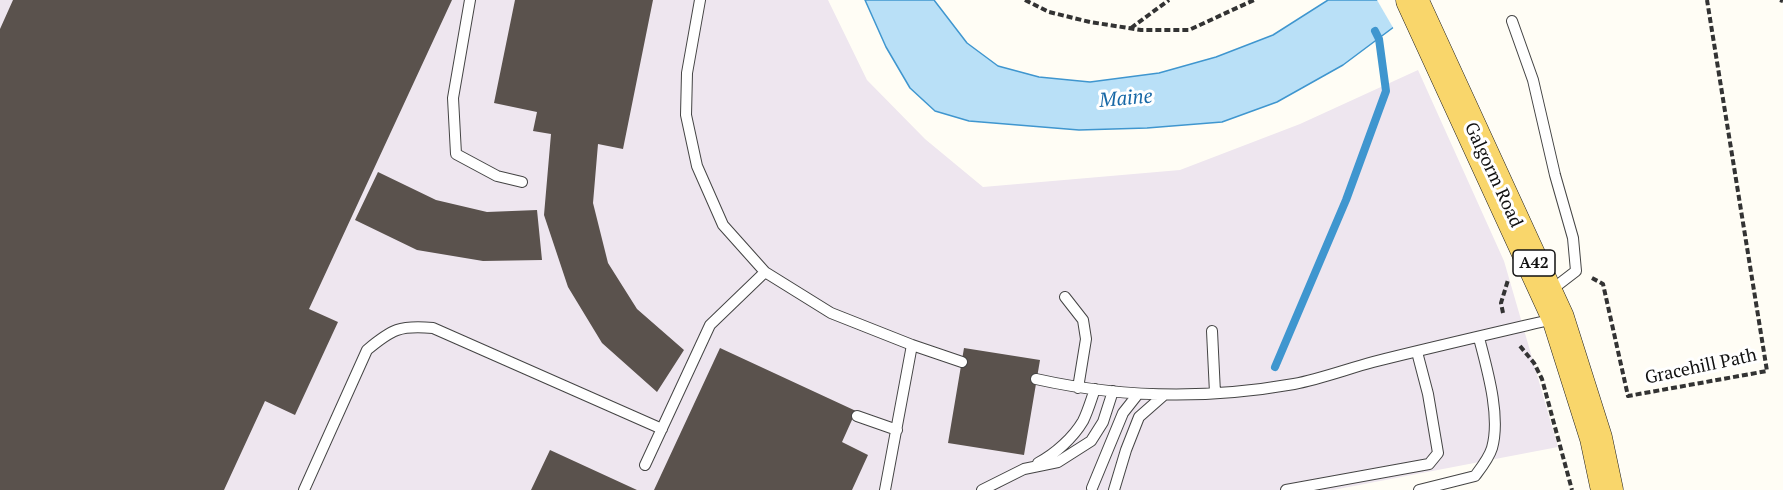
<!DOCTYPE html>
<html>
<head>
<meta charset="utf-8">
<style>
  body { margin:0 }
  canvas { display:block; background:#fffdf5 }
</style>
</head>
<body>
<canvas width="1783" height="490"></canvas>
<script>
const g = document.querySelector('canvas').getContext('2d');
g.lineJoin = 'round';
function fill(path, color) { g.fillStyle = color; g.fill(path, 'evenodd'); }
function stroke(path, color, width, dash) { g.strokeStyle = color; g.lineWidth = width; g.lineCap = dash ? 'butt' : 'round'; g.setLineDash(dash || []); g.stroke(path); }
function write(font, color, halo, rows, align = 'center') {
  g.font = font + ' "PT Serif",serif'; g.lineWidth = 6; g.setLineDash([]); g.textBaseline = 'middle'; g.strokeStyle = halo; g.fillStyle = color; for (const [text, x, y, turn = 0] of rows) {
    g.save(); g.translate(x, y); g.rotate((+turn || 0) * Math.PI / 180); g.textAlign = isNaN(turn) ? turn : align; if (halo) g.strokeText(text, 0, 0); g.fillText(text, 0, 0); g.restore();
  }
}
const industrial = new Path2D(`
  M0,0H828L867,80L925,139L983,187L1180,170L1300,124L1418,70L1504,261L1558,447L1333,490H0Z`);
const water = new Path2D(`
  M865,0H934L967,43L998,66L1039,77L1090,82L1159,73L1216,57L1273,35L1328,0H1430L1343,65L1277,102L1222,122L1147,128L1079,130L969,121L935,111L910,88L886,47Z`);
const pier = new Path2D(`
  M1377,0H1433L1395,31Z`);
const stream = new Path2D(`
  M1275,367L1346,200L1386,91L1379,39L1375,31`);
const building = new Path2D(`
  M13,0H452L309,309L338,322L295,415L265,401L224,490H0V29Z
  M515,0H653L623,149L598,144L593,203L608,263L637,309L684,350L657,392L602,343L568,287L544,215L551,134L533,131L537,112L494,103Z
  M378,172L436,200L487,212L537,210L542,260L483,261L417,250L355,220Z
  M720,348L856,411L842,442L868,455L852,490H654Z
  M964,348L1040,360L1024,455L948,443Z
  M550,450L637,490H531Z`);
const path = new Path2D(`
  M1025,0L1049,12L1090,22L1141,30H1189L1254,0
  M1780,0L1783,1
  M1131,28L1169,0
  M1592,278L1603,284L1628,396L1767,371L1707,0
  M1503,313L1501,303L1508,280
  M1520,346L1534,363L1542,379L1572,490`);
const service = new Path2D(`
  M470,0L453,98L456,154L497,176L522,182
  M700,0L687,73L686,115L697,166L723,225L765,272L831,313L912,345L962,362
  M1512,21L1533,80L1555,175L1573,238L1576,271L1550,291
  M1065,297L1083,320L1086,339L1078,388
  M1212,331L1215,393
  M1036,379C1121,398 1209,399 1294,384C1320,379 1347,369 1373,362C1433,347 1494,333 1554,319
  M857,416L897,430
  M1038,463C1055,454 1073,438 1083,421C1088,411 1091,400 1095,389
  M645,465L710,325L765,272
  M1092,488L1123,413L1138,394
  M304,490L367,350C392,329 400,325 433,328L662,429
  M885,490L912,345
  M982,490L1024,469L1058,462L1091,441L1103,422L1113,391
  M1114,490L1126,450L1139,417L1164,395
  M1286,490L1429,464L1438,453L1428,394L1417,352
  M1419,490L1475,476C1481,468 1489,458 1492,448C1501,416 1487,369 1479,338`);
const primary = new Path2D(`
  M1412,0L1558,318L1596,438L1607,490`);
const shields = [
  [1534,263,42]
];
const shieldNames = [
  ["A42",1534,263]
];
const streetNames = [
  ["Galgorm Road",1493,175,65],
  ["Gracehill Path",1701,367,-12]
];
const waterNames = [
  ["Maine",1126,99,-5]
];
fill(industrial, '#eee6ef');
fill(water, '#b9e0f7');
stroke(water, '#3f96cf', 1.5);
fill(pier, '#fffdf5');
stroke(stream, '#3f96cf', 8);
fill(building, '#5a524d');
stroke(service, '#444', 12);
stroke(primary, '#222', 33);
stroke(path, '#333', 4, [6, 3]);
stroke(service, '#fff', 10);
stroke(primary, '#f9d66b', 32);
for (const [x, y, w] of shields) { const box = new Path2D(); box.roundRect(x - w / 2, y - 13, w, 26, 4.5); g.fillStyle = '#fff'; g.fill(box); stroke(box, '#111', 1.5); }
write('bold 16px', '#111', null, shieldNames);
write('18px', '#111', '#fff', streetNames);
write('italic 20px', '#1768a6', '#fff', waterNames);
</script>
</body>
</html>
